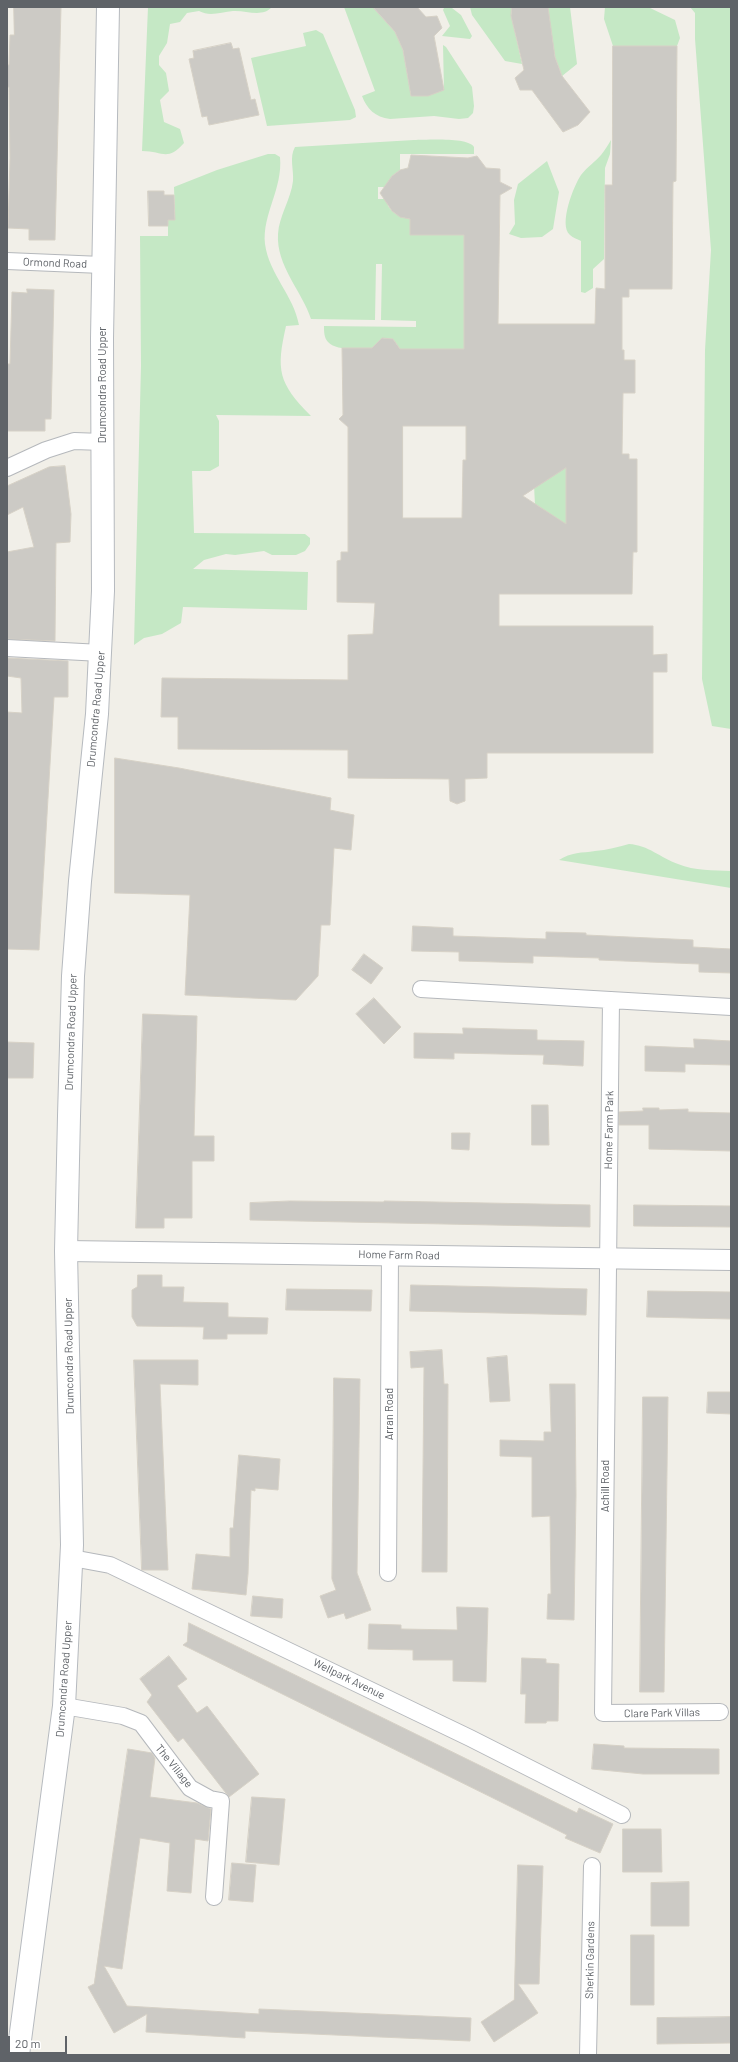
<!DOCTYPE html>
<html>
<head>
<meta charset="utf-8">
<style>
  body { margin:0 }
  #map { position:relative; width:738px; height:2062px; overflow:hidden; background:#f1efe8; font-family:Barlow,sans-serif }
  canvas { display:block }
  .frame { position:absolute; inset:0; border:8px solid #5f6368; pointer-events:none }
  .scale { position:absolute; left:8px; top:2036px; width:59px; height:18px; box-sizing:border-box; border:2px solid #5f6368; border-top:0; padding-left:5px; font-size:12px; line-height:14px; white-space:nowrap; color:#5f6368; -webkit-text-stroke:3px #fff; paint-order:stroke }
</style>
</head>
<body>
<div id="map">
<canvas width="738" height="2062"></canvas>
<div class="frame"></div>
<div class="scale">20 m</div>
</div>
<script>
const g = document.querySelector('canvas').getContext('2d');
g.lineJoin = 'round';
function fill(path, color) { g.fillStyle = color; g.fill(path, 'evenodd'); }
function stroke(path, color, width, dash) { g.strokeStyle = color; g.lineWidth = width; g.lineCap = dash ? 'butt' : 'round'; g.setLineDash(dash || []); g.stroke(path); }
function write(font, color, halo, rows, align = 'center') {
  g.font = font + ' Barlow,sans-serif'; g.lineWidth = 3; g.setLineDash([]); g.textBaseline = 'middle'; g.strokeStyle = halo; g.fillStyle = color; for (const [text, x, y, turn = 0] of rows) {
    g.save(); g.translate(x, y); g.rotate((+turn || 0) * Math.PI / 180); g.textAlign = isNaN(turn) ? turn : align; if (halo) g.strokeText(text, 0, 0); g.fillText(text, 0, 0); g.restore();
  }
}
const green = new Path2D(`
  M148,7H272C262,18 246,10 233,11C221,12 210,17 199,11L187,13L180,22L170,24L167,43L159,56V65L166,73L169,91L160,100L164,122L180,129L184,143C167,162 163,151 142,151Z
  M344,7H373L395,32L403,50L411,96L444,90L443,45L446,47L472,87L474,106L473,113L468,118L459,119L434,116L390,119C375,117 367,109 362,96L375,91Z
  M470,7H512L511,15L522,64L505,61L472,15Z
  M547,7H570L577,64L562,76L555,57Z
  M605,7H648L675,20L680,38L677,46H613L604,19Z
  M690,7H731V729L712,726L702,679L705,350L711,250L695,39V13Z
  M444,8H452L461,15L472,36L470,39L442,36L450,26L443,10Z
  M316,30L323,34L355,110L356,117L350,120L267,126L251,58L306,46L303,33Z
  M414,140C426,140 468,137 474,147V154H400V170L392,176L386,187H378V199H386C388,212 398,216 410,219V235H464V349H400L393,339L382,338L372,348C359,348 338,352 328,342C324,338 324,331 324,326L416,327V321L381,320L382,264H376L375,320L311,319C302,291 276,266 278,234C279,216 291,199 293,181C294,170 289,157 295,147Z
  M611,140L610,154L605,168L604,259L593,269V288L585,293L581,292V241C578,239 573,238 570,235C558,225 574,185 581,175C587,167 595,162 601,155C605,150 608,145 611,140Z
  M268,154H275L280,157C283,189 262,214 265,244C269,274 294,296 299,325L286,326C276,370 278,383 311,416L216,415L219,421V466L210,471H192L194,533L305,534L310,538V544L305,551L296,555H272L264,551L235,555L226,554L204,560L193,569L308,572L307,610L183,607L181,623L162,634L144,638L134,645L141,366L140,236H168V220H175L174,187L217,170Z
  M547,161L559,192L553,229L542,237L521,238L509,234L515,224L514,200L518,184Z
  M566,457V543L540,507L535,505L534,485Z
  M629,844C648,845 661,858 678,864C695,871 713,870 731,871V888L559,860C571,852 582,853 595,851C607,850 618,847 629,844Z`);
const building = new Path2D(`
  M14,7H61L55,240H29V229L8,228L10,158L9,87H7V65H9L10,35H14Z
  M373,7H417L426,17L437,16L442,28L434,36L444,90L428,96H411L403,50L395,32Z
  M512,7H548L555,57L562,76L590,112L578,125L563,132L532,90H520L515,78L524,70L511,16Z
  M231,43L233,49L239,48L251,100L255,99L259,115L209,125L207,116L202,117L189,59L194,58L193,51Z
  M613,46H677L676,181L673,182L672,289H629V297H622V350H624V360H635V393H623L622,454H629V459H637V552H633L632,594H499V626H653V655L667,654V672H653V753H487V778L465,779V801L457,804L450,801L449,779L348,778V750L178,749V717H161L162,678L348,680V635L373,634L375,603L337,602V561L341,560V552H348V427L339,419L343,415L342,348H372L382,338L393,339L400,349H464V235H410V219L400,217L392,211L380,193L392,176L400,170L408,168L411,155L468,158L477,156L486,168L500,169V182L512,188L500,195L498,324H595L596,288L605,289V185H612ZM403,426H466V460H463L462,518H403ZM566,468V524L523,496Z
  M148,191H164V195H174L175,220H168V226H149Z
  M27,289L54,290L51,419H45V431H7V364H10L12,292L27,293Z
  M65,466L71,514L70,542L56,543L55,641L7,639V552L34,547L23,507L7,515V486L49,467Z
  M7,658L68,661V697H54L39,950L7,949V712L22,713L21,678L7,676Z
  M115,758L179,768L331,798L330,810L354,815L351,850L334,848L330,925H321L318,976L296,1000L185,995L190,895L115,893Z
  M413,926L453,928V936L546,939V932L586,933V935L693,940V947L731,949V973L699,972V964L599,960V958L533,956V963L459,961V952L412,951Z
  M364,954L383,968L371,984L352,970Z
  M374,998L401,1027L384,1044L356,1014Z
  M143,1014L197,1016L194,1136H214V1161H192V1218H164V1228H136Z
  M463,1028L537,1030V1040L584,1041L583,1066L543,1064L544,1055L454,1053V1059L414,1058V1033L463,1034Z
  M694,1039L731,1041V1065L685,1064V1072L645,1071V1046L694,1048Z
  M7,1042L34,1043L33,1078H7Z
  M532,1105H548L549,1145H532Z
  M643,1108H659V1110L688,1109V1112L731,1113V1151L649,1149V1125H619V1112L643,1111Z
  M452,1133H470L469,1150L452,1149Z
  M290,1201L384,1202V1201L590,1205V1227L250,1220V1203Z
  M634,1205L731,1206V1227L634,1226Z
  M138,1275H162V1287H184L183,1302L228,1303V1317L268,1318L267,1334H227V1339H203L204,1327L137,1326L132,1317V1290L137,1287Z
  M411,1285L587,1289L586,1315L410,1311Z
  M287,1289L372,1290L371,1311L286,1310Z
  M648,1291L731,1292V1319L647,1317Z
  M442,1350L444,1384H448L447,1572H422L424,1367L411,1368L410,1352Z
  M507,1356L510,1401L490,1402L487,1358Z
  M134,1360H198V1385L160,1384L168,1570H142Z
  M334,1378L360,1379L357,1573L371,1610L346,1619L344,1613L328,1618L320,1596L336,1590L332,1579Z
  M550,1384H575L576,1495L574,1620L547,1619L548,1594H551L550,1516L532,1517V1457L500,1456V1440L544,1441V1432H551Z
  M708,1392H731V1414L707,1413Z
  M643,1397H668L664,1692H640Z
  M239,1455L280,1459L278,1490L255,1488V1491L251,1490L248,1574L246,1595L192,1589L196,1554L230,1557V1528H233Z
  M253,1596L283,1599L282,1618L251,1616Z
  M457,1607L488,1608L486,1682L453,1681V1660H413V1650L368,1649L369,1624L401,1625V1629L457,1630Z
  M189,1623L577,1813L579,1808L613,1824L600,1853L565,1838L567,1835L501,1802L183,1645L187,1642Z
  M169,1656L187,1679L177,1686L197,1713L207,1706L259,1774L229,1797L183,1738L178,1742L147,1702L152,1695L140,1679Z
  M522,1658L546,1659V1663L559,1664L558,1721H547L546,1723H525L526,1694H521Z
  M594,1744L624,1746V1748L719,1749V1774H643L592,1769Z
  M128,1749L152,1753L155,1758L150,1797L197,1803L211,1809L208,1841L195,1839L191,1893L167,1891L170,1843L140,1838L122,1969L104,1966L127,2006L259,2014V2009L471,2018L470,2041L245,2031V2038L146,2032L147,2014L114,2033L88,1987L94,1984Z
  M252,1797L285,1799L279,1865L246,1862Z
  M623,1829H661L662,1872H623Z
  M232,1863L256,1865L253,1902L229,1900Z
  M518,1865L543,1866L539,1984H518L538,2013L494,2042L481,2022L514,2000Z
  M689,1882V1926H651V1883Z
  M631,1935H654V2005H631Z
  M731,2017V2043L657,2044V2018Z`);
const minor = new Path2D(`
  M7,261L102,265
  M7,468L46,450L74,441L103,442
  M7,648L101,653
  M421,989L731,1007
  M611,1000L603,1713L720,1712
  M72,1558L110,1565L470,1738L622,1815
  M388,1573L390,1255
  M64,1706L123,1716L141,1723L190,1788L210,1799L221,1801L214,1897
  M588,2055L592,1866`);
const tertiary = new Path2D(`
  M66,1251L731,1260`);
const secondary = new Path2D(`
  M18,2055L64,1706L72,1545L66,1251L69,1116L73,976L80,881L97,714L103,591L102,338L108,7`);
const streetNames = [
  ["Ormond Road",55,263,2],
  ["Drumcondra Road Upper",102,385,-90],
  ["Drumcondra Road Upper",96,709,-85],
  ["Drumcondra Road Upper",71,1032,-88],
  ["Home Farm Park",609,1130,-89],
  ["Home Farm Road",399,1255,1],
  ["Drumcondra Road Upper",69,1356,-91],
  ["Arran Road",389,1414,-90],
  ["Achill Road",605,1486,-90],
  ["Drumcondra Road Upper",64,1679,-86],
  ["Wellpark Avenue",349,1679,26],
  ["Clare Park Villas",662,1713,-1],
  ["The Village",174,1766,51],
  ["Sherkin Gardens",590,1960,-89]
];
fill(green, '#c5e8c5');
fill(building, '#cccac5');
stroke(building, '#d6d1c6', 1);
stroke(minor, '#b5b8bc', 18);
stroke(tertiary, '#b5b8bc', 22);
stroke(secondary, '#b6babf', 24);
stroke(minor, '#fff', 16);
stroke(tertiary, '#fff', 20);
stroke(secondary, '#fff', 22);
write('11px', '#5f6368', '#fff', streetNames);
</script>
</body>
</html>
